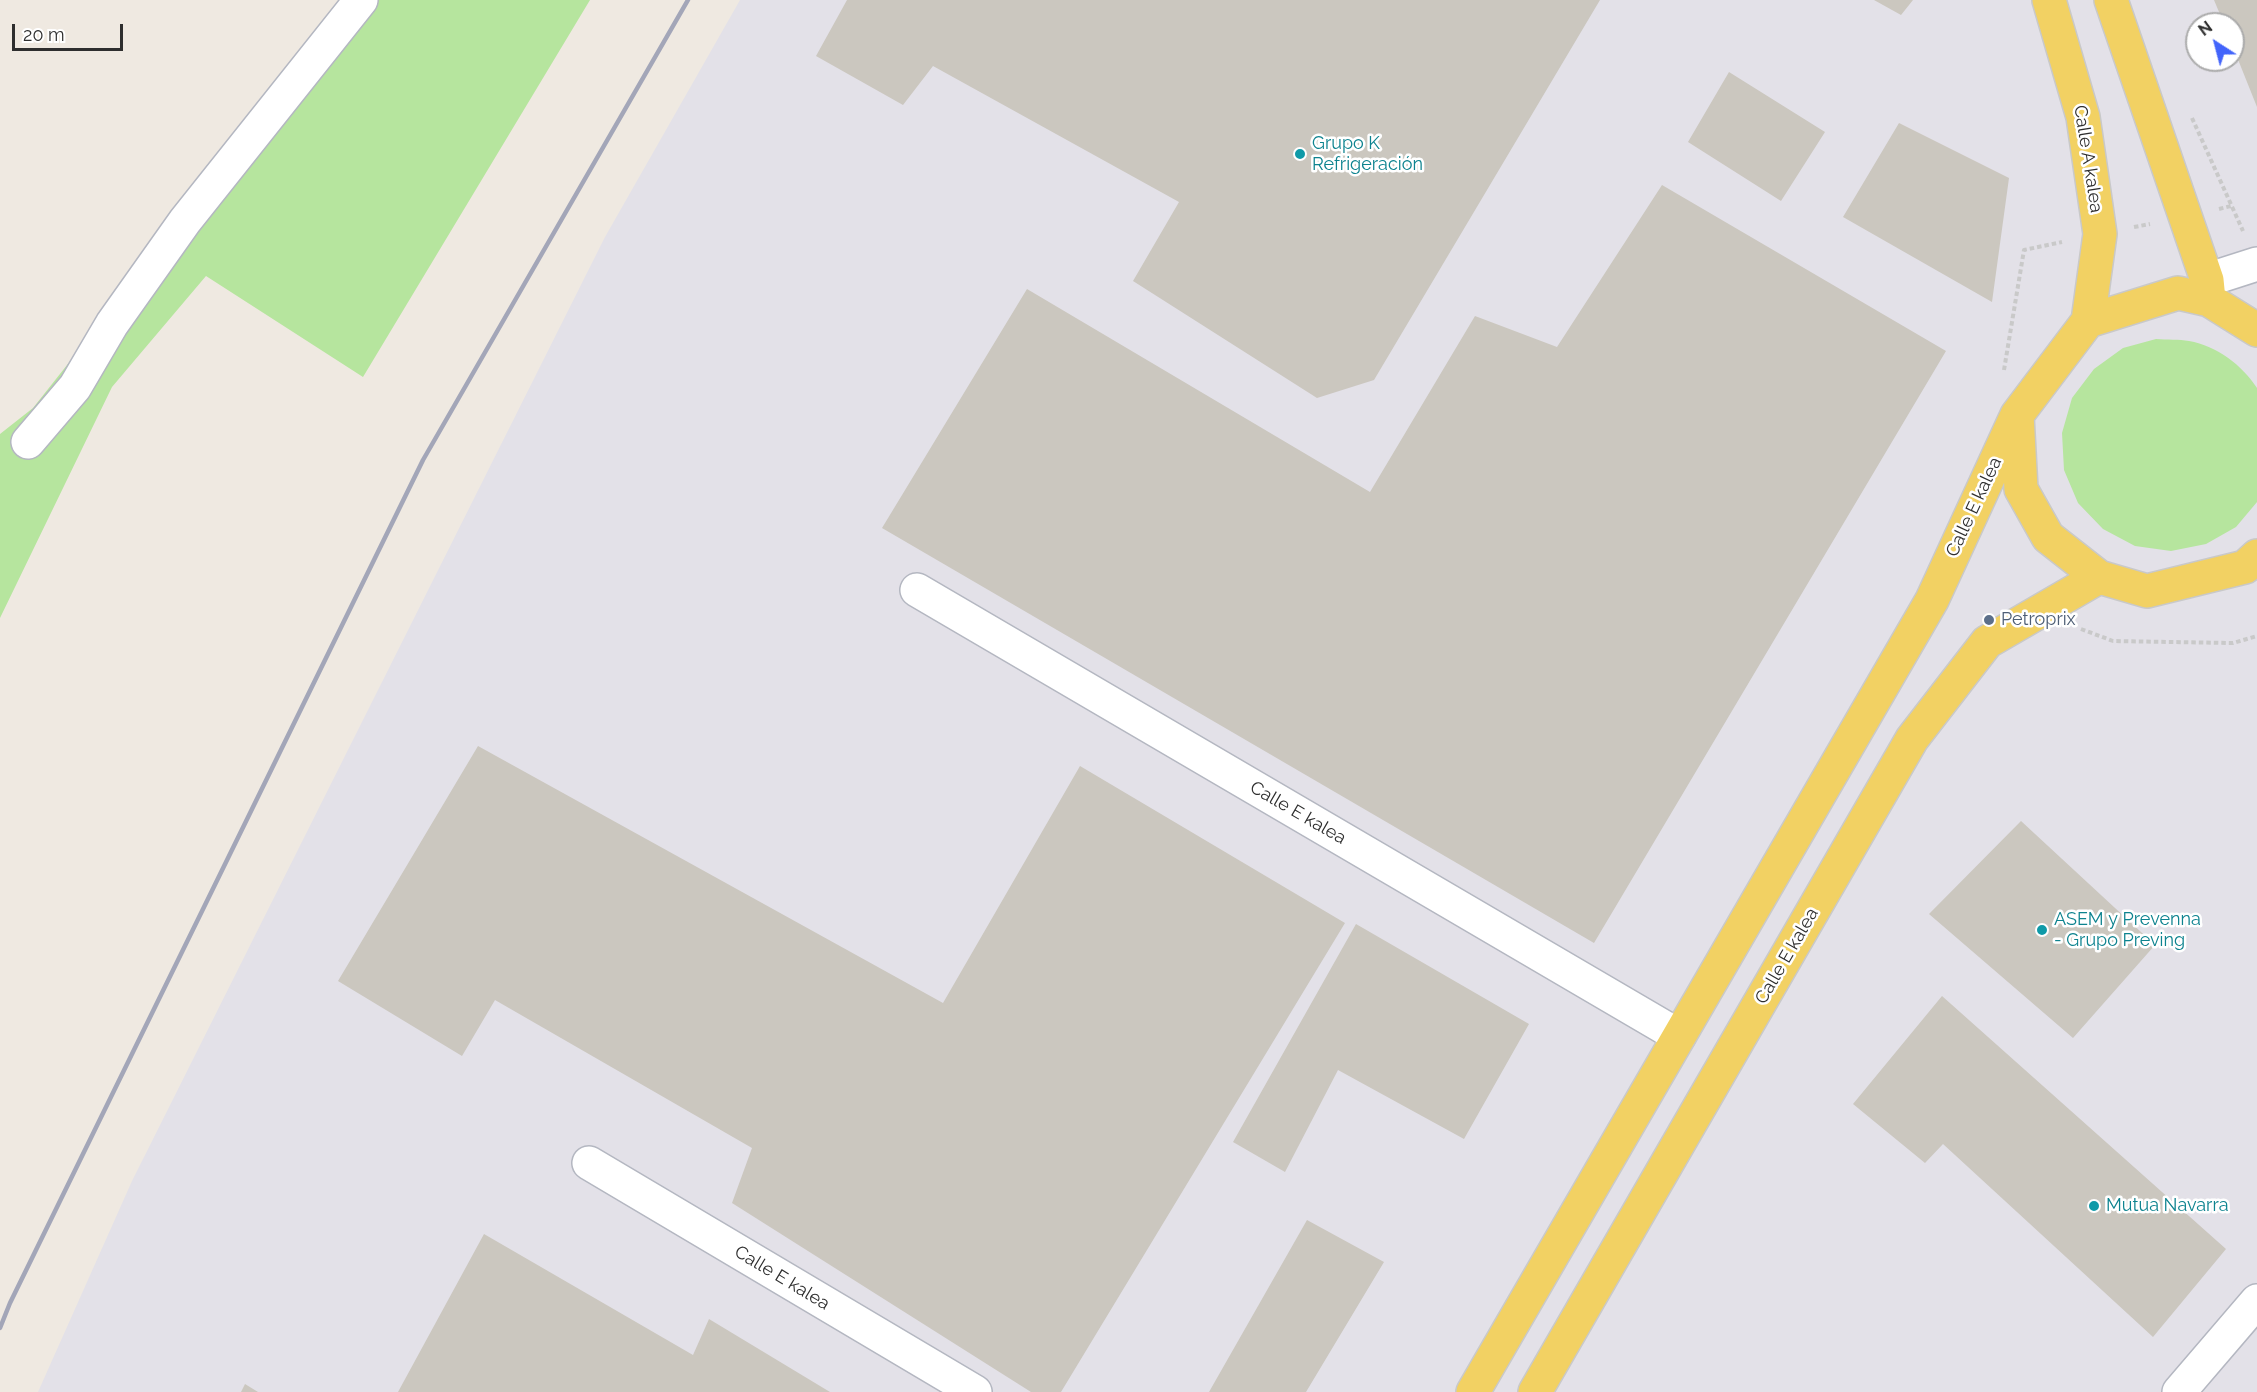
<!DOCTYPE html>
<html>
<head>
<meta charset="utf-8">
<style>
  body { margin:0 }
  #map { position:relative; width:2257px; height:1392px; overflow:hidden; background:#efe9e1; font-family:Raleway,sans-serif }
  canvas { display:block }
  .north { position:absolute; left:2185px; top:12px; width:60px; height:60px; box-sizing:border-box; background:#fff; border:2px solid #ababab; border-radius:50%; rotate:324deg; font-size:16px; font-weight:700; line-height:24px; text-align:center; color:#2e2e2e }
  .north::after { content:''; display:block; margin:auto; width:21px; height:27px; background:#4264fb; clip-path:polygon(50% 0,100% 100%,50% 72%,0 100%) }
  .scale { position:absolute; left:12px; top:24px; width:111px; height:27px; box-sizing:border-box; border:3px solid #2e2e2e; border-top:0; padding-left:8px; font-size:18px; line-height:21px; white-space:nowrap; color:#2e2e2e; -webkit-text-stroke:4px #fff; paint-order:stroke }
</style>
</head>
<body>
<div id="map">
<canvas width="2257" height="1392"></canvas>
<div class="north">N</div>
<div class="scale">20 m</div>
</div>
<script>
const g = document.querySelector('canvas').getContext('2d');
g.lineJoin = 'round';
function fill(path, color) { g.fillStyle = color; g.fill(path, 'evenodd'); }
function stroke(path, color, width, dash) { g.strokeStyle = color; g.lineWidth = width; g.lineCap = dash ? 'butt' : 'round'; g.setLineDash(dash || []); g.stroke(path); }
function write(font, color, halo, rows, align = 'center') {
  g.font = font + ' Raleway,sans-serif'; g.lineWidth = 5; g.setLineDash([]); g.textBaseline = 'middle'; g.strokeStyle = halo; g.fillStyle = color; for (const [text, x, y, turn = 0] of rows) {
    g.save(); g.translate(x, y); g.rotate((+turn || 0) * Math.PI / 180); g.textAlign = isNaN(turn) ? turn : align; if (halo) g.strokeText(text, 0, 0); g.fillText(text, 0, 0); g.restore();
  }
}
const industrial = new Path2D(`
  M740,0H2257V1392H38L132,1181L605,237ZM2197,24H2233V60H2197Z`);
const green = new Path2D(`
  M356,0H590L363,377L206,276L112,387L0,618V434L33,408Z
  M2156,339C2167,340 2179,339 2189,341C2217,346 2242,365 2257,388V502L2236,527L2206,544L2171,551L2135,546L2103,529L2078,503L2064,470L2062,433L2072,398L2094,369L2123,348Z`);
const building = new Path2D(`
  M847,0H1600L1374,380L1317,398L1133,281L1179,202L933,66L903,105L816,56Z
  M1874,0H1913L1901,15Z
  M2214,0H2257V107L2233,47V24H2224Z
  M1729,72L1825,132L1781,201L1688,142Z
  M1899,123L2009,178L1992,302L1843,217Z
  M1662,185L1946,351L1594,943L882,528L1027,289L1370,492L1475,316L1557,347Z
  M478,746L943,1003L1080,766L1345,923L1061,1392H1031L732,1203L752,1148L495,1000L462,1056L338,981Z
  M2021,821L2155,945L2073,1038L1929,914Z
  M1356,924L1529,1024L1464,1139L1338,1070L1285,1172L1233,1142Z
  M1942,996L2226,1249L2153,1337L1943,1144L1925,1163L1853,1104Z
  M1307,1220L1384,1262L1306,1392H1209Z
  M484,1234L693,1355L709,1319L830,1392H398Z
  M245,1384L258,1392H241Z`);
const path = new Path2D(`
  M2192,118L2243,231
  M2219,209L2231,206
  M2134,227L2150,224
  M2004,370L2024,250L2062,242
  M2081,629L2113,641L2233,643L2257,636`);
const minor = new Path2D(`
  M2207,280L2257,264
  M28,442L75,387L112,324L185,221L361,0
  M917,590L1679,1036
  M589,1163L975,1392
  M2179,1392L2257,1301`);
const major = new Path2D(`
  M2049,0L2083,117L2100,234L2088,321
  M2111,0L2207,280L2209,300
  M2257,330L2209,300L2178,293L2088,321L2017,415L2021,489L2048,537L2099,577L2147,591L2245,567L2257,556
  M1473,1392L1932,600L2017,415
  M1535,1392L1912,739L1987,642L2099,577`);
const rail = new Path2D(`
  M0,1328L10,1303L423,460L688,0`);
const markers = [
  [1300,154,6,"#0f9aa8"],
  [1989,620,6,"#5c6f8a"],
  [2042,930,6,"#0f9aa8"],
  [2094,1206,6,"#0f9aa8"]
];
const cultureNames = [
  ["Grupo K",1312,144],
  ["Refrigeración",1312,165],
  ["ASEM y Prevenna",2054,920],
  ["- Grupo Preving",2054,941],
  ["Mutua Navarra",2106,1206]
];
const streetNames = [
  ["Calle A kalea",2088,159,81],
  ["Calle E kalea",1974,507,-65],
  ["Calle E kalea",1298,813,30],
  ["Calle E kalea",1787,956,-60],
  ["Calle E kalea",782,1278,31]
];
const serviceNames = [
  ["Petroprix",2001,620]
];
fill(industrial, '#e3e1e8');
fill(green, '#b6e59e');
fill(building, '#cbc7bf');
stroke(minor, '#b4b7c1', 36);
stroke(major, '#c9c9c9', 36);
stroke(path, '#c9c9c9', 4, [4.5, 3]);
stroke(minor, '#fff', 33);
stroke(major, '#f2d163', 33);
stroke(rail, '#a3a6b8', 4.5);
for (const [x, y, r, color] of markers) { const dot = new Path2D(); dot.arc(x, y, r, 0, 2 * Math.PI); g.fillStyle = color; g.fill(dot); stroke(dot, '#fff', 2); }
write('18px', '#0d838f', '#fff', cultureNames, 'left');
write('18px', '#2e2e2e', '#fff', streetNames);
write('18px', '#4e5e75', '#fff', serviceNames, 'left');
</script>
</body>
</html>
